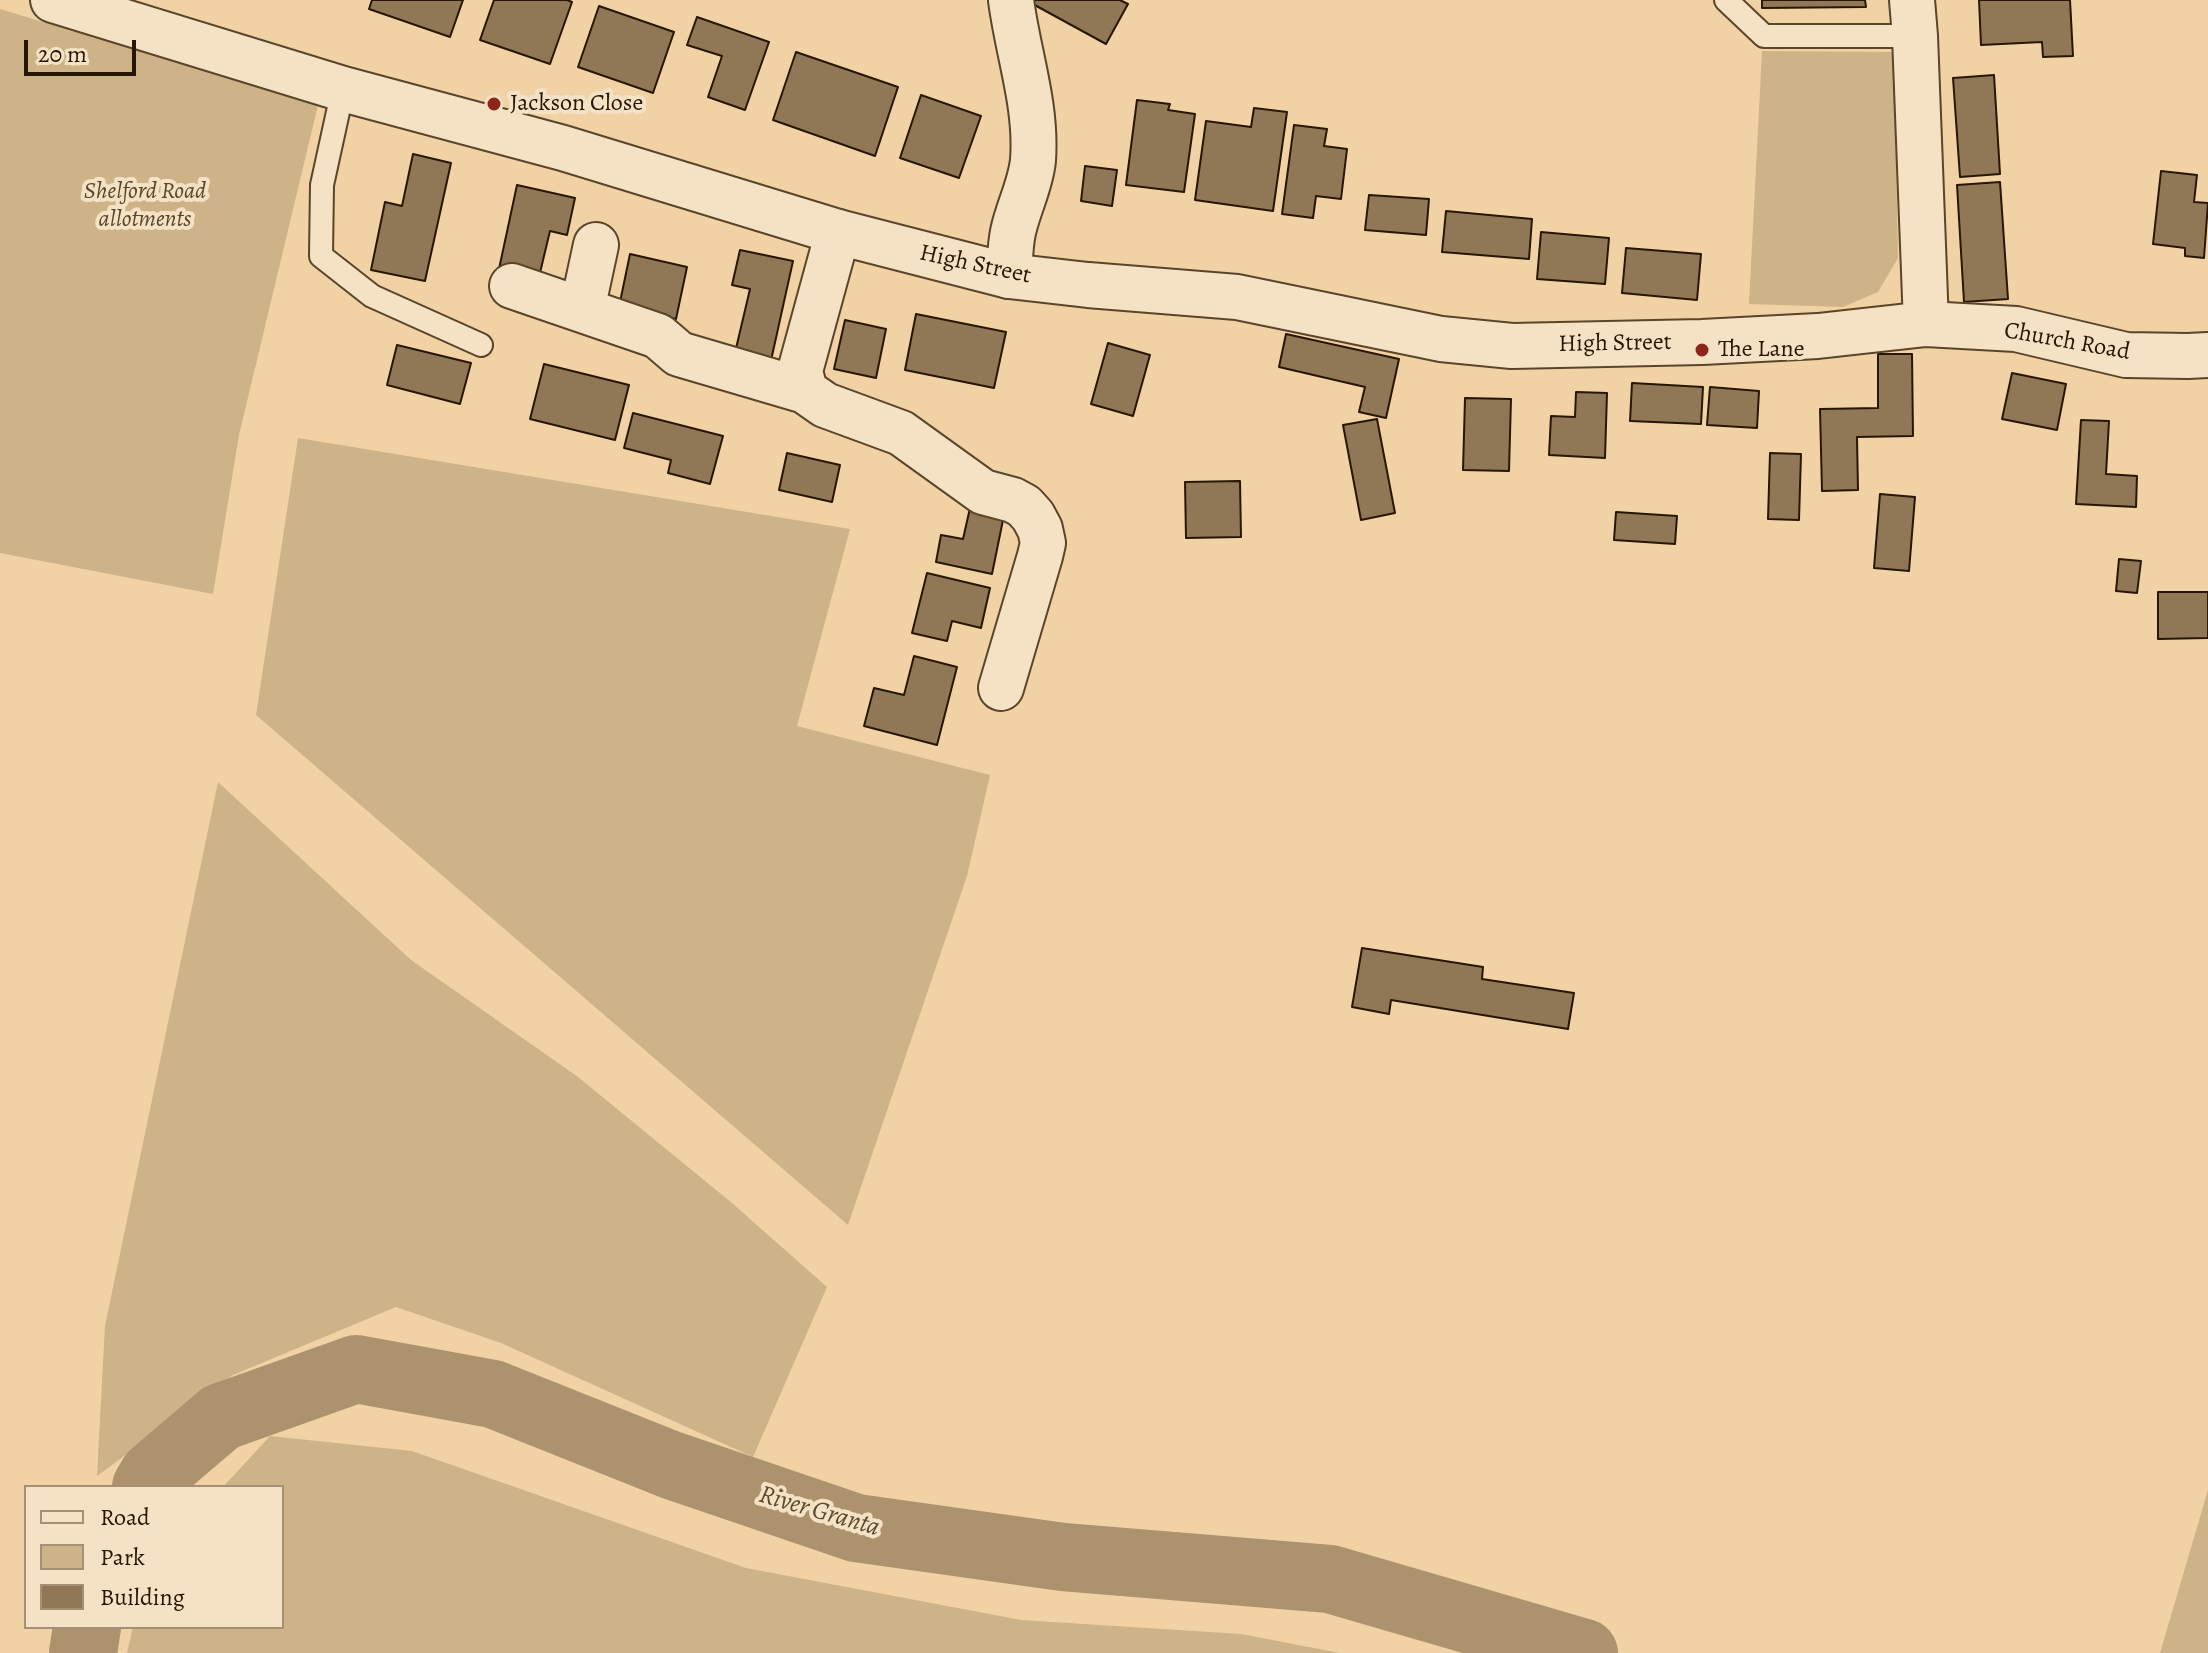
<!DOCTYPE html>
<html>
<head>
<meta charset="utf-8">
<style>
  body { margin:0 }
  #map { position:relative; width:2208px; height:1653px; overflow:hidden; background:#f0d2a4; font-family:Alegreya,serif }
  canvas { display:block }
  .legend { position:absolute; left:24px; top:1485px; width:260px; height:144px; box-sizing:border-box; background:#f5e2c4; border:2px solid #a39076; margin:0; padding:10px 14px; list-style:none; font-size:24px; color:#281602 }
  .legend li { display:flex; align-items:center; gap:16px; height:40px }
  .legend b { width:40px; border:2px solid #a39076 }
  .scale { position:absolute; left:24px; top:40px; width:112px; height:36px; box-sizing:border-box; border:4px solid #281602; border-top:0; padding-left:10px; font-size:24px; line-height:28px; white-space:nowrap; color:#281602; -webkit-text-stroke:6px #f5e2c4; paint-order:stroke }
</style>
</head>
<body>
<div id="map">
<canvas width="2208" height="1653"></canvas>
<ul class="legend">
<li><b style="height:10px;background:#f5e2c4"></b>Road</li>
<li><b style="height:22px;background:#ceb288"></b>Park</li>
<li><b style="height:22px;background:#907856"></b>Building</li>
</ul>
<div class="scale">20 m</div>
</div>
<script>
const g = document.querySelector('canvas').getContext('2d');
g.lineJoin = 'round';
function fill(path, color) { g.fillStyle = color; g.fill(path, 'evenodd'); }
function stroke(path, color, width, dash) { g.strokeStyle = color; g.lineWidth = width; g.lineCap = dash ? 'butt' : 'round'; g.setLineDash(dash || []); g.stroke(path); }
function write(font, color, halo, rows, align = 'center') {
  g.font = font + ' Alegreya,serif'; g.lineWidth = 8; g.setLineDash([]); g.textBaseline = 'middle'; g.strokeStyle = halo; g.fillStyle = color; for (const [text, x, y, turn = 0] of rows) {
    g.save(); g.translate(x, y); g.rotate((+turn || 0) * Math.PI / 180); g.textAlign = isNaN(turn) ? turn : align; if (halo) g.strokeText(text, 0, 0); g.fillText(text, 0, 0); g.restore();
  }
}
const green = new Path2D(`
  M0,9L318,105L239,435L213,594L0,553Z
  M1762,51L1894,52L1898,258L1878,292L1843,307L1749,304Z
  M298,438L850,529L797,726L990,775L967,876L848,1225L256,715Z
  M218,782L411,960L578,1077L732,1203L827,1287L753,1457L501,1343L396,1307L233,1375L97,1476L105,1326Z
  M270,1436L412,1451L746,1568L1021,1620L1241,1634L1340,1653H127L133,1627H282V1487H223Z
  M2208,1490V1653H2160Z`);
const river = new Path2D(`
  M146,1487L153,1475L221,1417L356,1369L493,1394L671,1465L856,1528L1063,1557L1330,1579L1584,1653
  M83,1653L87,1627`);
const building = new Path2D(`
  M372,0H463L450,37L369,9Z
  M494,0H567L572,2L550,64L480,40Z
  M1033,0H1120L1128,4L1106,44L1031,3Z
  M1762,0H1865L1866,7L1762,8Z
  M1979,0H2070L2073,56L2043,57L2042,42L1981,45Z
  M599,6L674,32L653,93L578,67Z
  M697,17L769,42L745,110L708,97L722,56L687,45Z
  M796,52L898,87L875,156L773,120Z
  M1994,75L2000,174L1960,177L1953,78Z
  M921,95L981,116L959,178L900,158Z
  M1137,100L1170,104L1168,110L1195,114L1184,192L1126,185Z
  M1254,108L1287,112L1273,211L1195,200L1206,121L1251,127Z
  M1294,125L1327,129L1324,146L1347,149L1341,199L1316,196L1313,218L1282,214Z
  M413,154L451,163L425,281L371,270L385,202L402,206Z
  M1085,166L1117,170L1112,206L1081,201Z
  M2161,171L2197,175L2194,202L2208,203L2204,258L2185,256V248L2153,244Z
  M2000,182L2008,299L1964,302L1957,185Z
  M517,185L575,198L567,235L550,231L539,277L499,269Z
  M1369,195L1429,199L1426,235L1365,230Z
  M1446,211L1532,219L1529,259L1442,252Z
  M1541,232L1609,238L1605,284L1537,279Z
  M1626,248L1701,254L1697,300L1622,293Z
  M740,250L793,261L770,365L734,357L750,289L732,285Z
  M630,254L687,267L676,319L619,307Z
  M916,314L1006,332L994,388L905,370Z
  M845,320L886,329L876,378L834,369Z
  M1286,334L1399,359L1386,418L1359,412L1365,387L1279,367Z
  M1108,343L1150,355L1133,416L1091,404Z
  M397,345L471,363L460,404L387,385Z
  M1878,354H1912L1913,436L1857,437L1858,490L1822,491L1820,409L1878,408Z
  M544,364L629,385L615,440L530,419Z
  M2012,373L2066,384L2057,430L2002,419Z
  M1632,383L1703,387L1701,424L1630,421Z
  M1710,387L1759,391L1757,428L1707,425Z
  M1576,392L1607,393L1605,458L1549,455L1551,416L1575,417Z
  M1465,398L1511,399L1509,471L1463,470Z
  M633,413L723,436L710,484L668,473L671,460L624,448Z
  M1377,419L1395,513L1361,520L1343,425Z
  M2081,420L2109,421L2106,474L2137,476L2136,507L2076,504Z
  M787,453L840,465L832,502L779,490Z
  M1770,453L1801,454L1799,520L1768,519Z
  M1240,481L1241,537L1186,538L1185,482Z
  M1880,494L1915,497L1909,571L1874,568Z
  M970,508L1004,515L992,574L936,562L941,535L963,539Z
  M1616,512L1677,516L1675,544L1614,540Z
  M2119,559L2141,561L2137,593L2116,591Z
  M927,573L990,588L981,628L952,621L947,641L912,633Z
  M2158,592H2208V638L2158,639Z
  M914,656L957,667L937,745L864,726L874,688L904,695Z
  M1362,948L1483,967L1482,979L1574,993L1568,1029L1391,1000L1389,1014L1352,1007Z`);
const service = new Path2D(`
  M1726,0L1764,36H1915
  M343,89L322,185L321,256L372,296L481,345`);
const minor = new Path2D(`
  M1912,0L1915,36L1926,324
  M838,232L800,371L805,391L825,405L901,433L983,492L1013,500L1024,506L1033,516L1040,529L1043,543L1040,556L1001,688
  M1009,276C1010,261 1010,246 1013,232C1018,208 1031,184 1033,160C1037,105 1018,54 1011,0
  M512,286L658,336L679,354L805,391
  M582,310L596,245`);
const tertiary = new Path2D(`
  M53,0L343,89L563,148L838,232L1009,276L1088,285L1237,297L1441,339L1512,346L1702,342L1818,336L1926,324L2016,329L2126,355L2188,356L2208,355`);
const markers = [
  [494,104,8,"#8f2418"],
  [1702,350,8,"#8f2418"]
];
const poiNames = [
  ["Jackson Close",510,104],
  ["The Lane",1718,350]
];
const parkNames = [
  ["Shelford Road",145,192],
  ["allotments",145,220]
];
const streetNames = [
  ["High Street",975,265,12],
  ["Church Road",2067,342,10],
  ["High Street",1615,344,-1]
];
const waterNames = [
  ["River Granta",819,1512,16]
];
fill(green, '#ceb288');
stroke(river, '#ac926d', 68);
fill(building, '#907856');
stroke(building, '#281602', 2);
stroke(service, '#5a452a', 26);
stroke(minor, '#5a452a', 48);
stroke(tertiary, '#5a452a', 48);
stroke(service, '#f5e2c4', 22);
stroke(minor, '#f5e2c4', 44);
stroke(tertiary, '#f5e2c4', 44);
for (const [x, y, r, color] of markers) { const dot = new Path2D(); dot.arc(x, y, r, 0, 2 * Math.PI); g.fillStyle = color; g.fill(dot); stroke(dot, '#f5e2c4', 3); }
write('24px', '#281602', '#f5e2c4', poiNames, 'left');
write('italic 24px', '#5a452a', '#f5e2c4', parkNames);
write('24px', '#281602', '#f5e2c4', streetNames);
write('italic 26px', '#5d482d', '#f5e2c4', waterNames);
</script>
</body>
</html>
